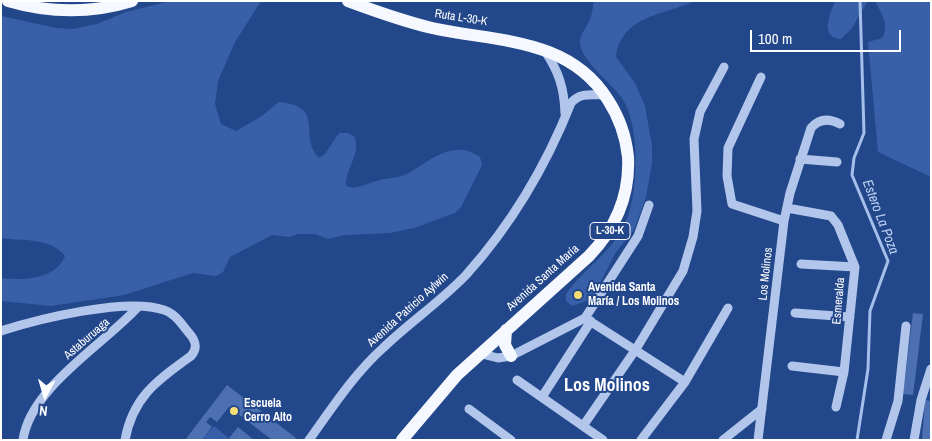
<!DOCTYPE html>
<html>
<head>
<meta charset="utf-8">
<style>
  body { margin:0 }
  #map { position:relative; width:932px; height:441px; overflow:hidden; background:#23478b; font-family:"Archivo Narrow",sans-serif }
  canvas { display:block }
  .frame { position:absolute; inset:0; border:2px solid #fff; pointer-events:none }
  .north { position:absolute; left:20px; top:371px; width:50px; height:50px; -webkit-text-stroke:4px #23478b; paint-order:stroke; rotate:186deg; font-size:14px; font-weight:700; line-height:20px; text-align:center; color:#fff }
  .north::after { content:''; display:block; margin:auto; width:18px; height:22px; background:#fff; clip-path:polygon(50% 0,100% 100%,50% 72%,0 100%) }
  .scale { position:absolute; left:750px; top:30px; width:151px; height:22px; box-sizing:border-box; border:2px solid #fff; border-top:0; padding-left:6px; font-size:15px; line-height:18px; white-space:nowrap; color:#fff; -webkit-text-stroke:4px #23478b; paint-order:stroke }
</style>
</head>
<body>
<div id="map">
<canvas width="932" height="441"></canvas>
<div class="frame"></div>
<div class="north">N</div>
<div class="scale">100 m</div>
</div>
<script>
const g = document.querySelector('canvas').getContext('2d');
g.lineJoin = 'round';
function fill(path, color) { g.fillStyle = color; g.fill(path, 'evenodd'); }
function stroke(path, color, width, dash) { g.strokeStyle = color; g.lineWidth = width; g.lineCap = dash ? 'butt' : 'round'; g.setLineDash(dash || []); g.stroke(path); }
function write(font, color, halo, rows, align = 'center') {
  g.font = font + ' "Archivo Narrow",sans-serif'; g.lineWidth = 4; g.setLineDash([]); g.textBaseline = 'middle'; g.strokeStyle = halo; g.fillStyle = color; for (const [text, x, y, turn = 0] of rows) {
    g.save(); g.translate(x, y); g.rotate((+turn || 0) * Math.PI / 180); g.textAlign = isNaN(turn) ? turn : align; if (halo) g.strokeText(text, 0, 0); g.fillText(text, 0, 0); g.restore();
  }
}
const green = new Path2D(`
  M261,1L235,42L218,81L215,104L221,124L236,131L262,116L279,102C327,107 297,134 319,158L325,154L339,133H347L354,136C362,154 345,168 346,186L354,188C363,186 372,182 380,180C388,178 399,178 407,174C430,161 453,138 480,157L482,165L461,207L455,213L414,228L390,233L345,235L328,239L315,234H298L290,237L272,235L230,257L223,272L216,276L193,273L124,295L51,306L1,301V278C24,281 56,279 65,256C50,237 22,241 1,238V16L56,28L73,29L97,24L126,12L166,2Z
  M695,1C665,15 621,15 616,57L635,83L645,106L652,146V163L646,197L634,230L616,252L592,299L572,306L566,301V294C583,270 609,254 623,228C639,199 641,126 622,98C612,84 582,61 580,44C579,33 589,26 591,16C593,11 592,7 594,2Z
  M835,1H868L852,28L841,39C819,37 830,15 835,1Z
  M875,1H931V177L878,152L868,42L882,38C890,26 881,12 875,1Z
  M214,426L231,440H202Z`);
const stream = new Path2D(`
  M857,440L868,369L870,311L888,261L852,175L854,158L864,133L860,1`);
const building = new Path2D(`
  M913,313L923,314L913,395L903,394Z
  M227,385L296,438L294,440H272L229,407L217,422L210,417L206,422L212,427L202,440H185Z
  M925,400L931,401V440H922Z
  M238,427L254,440H231L229,438Z`);
const minor = new Path2D(`
  M545,51C559,72 564,88 565,113
  M761,77L728,148L727,176L732,204L784,221
  M800,159L837,162
  M787,208L831,216L838,225L855,267L844,372L836,407
  M801,264L855,267
  M795,313L850,317
  M585,318L685,382
  M1,331C38,319 127,297 164,310C175,313 182,325 189,333C196,341 198,348 191,356C158,380 133,396 125,440
  M482,354L498,358L511,356L585,318L638,236L649,205
  M792,366L844,372
  M517,380L603,440
  M542,397L591,321
  M469,409L511,440
  M583,426L636,349L683,271L693,237L697,211L694,139L700,112L724,67
  M23,440C30,388 103,345 138,307
  M309,440C332,408 354,374 383,348C410,322 440,302 466,275C511,225 546,166 571,103C580,92 592,95 605,95
  M641,440L685,382L728,308
  M723,440L762,409
  M758,440L784,221L790,193L811,128C819,119 829,118 840,124
  M886,440L898,401L906,326
  M914,440L921,400L931,369`);
const major = new Path2D(`
  M8,1C49,13 90,14 132,1
  M348,1C375,11 403,21 432,28C495,42 569,37 608,100C619,117 626,137 628,157C630,196 615,229 589,256L457,375L402,440
  M506,330L505,345L511,356`);
const markers = [
  [578,295,5,"#f5dc74"],
  [234,411,5,"#f5dc74"]
];
const shields = [
  [610,231,40]
];
const shieldNames = [
  ["L-30-K",610,231]
];
const streetNames = [
  ["Ruta L-30-K",461,18,9],
  ["Los Molinos",766,274,-84],
  ["Avenida Santa María",543,278,-42],
  ["Esmeralda",839,301,-85],
  ["Avenida Patricio Aylwin",408,310,-42],
  ["Astaburuaga",87,339,-41]
];
const poiNames = [
  ["Avenida Santa",588,288],
  ["María / Los Molinos",588,302],
  ["Escuela",244,404],
  ["Cerro Alto",244,418]
];
const waterNames = [
  ["Estero La Poza",880,217,69]
];
const districtNames = [
  ["Los Molinos",607,386]
];
fill(green, '#3860a8');
stroke(stream, '#a5bfeb', 3);
fill(building, '#4c70b2');
stroke(minor, '#b1c6ea', 9);
stroke(major, '#f5f8fe', 12);
for (const [x, y, r, color] of markers) { const dot = new Path2D(); dot.arc(x, y, r, 0, 2 * Math.PI); g.fillStyle = color; g.fill(dot); stroke(dot, '#23478b', 2); }
for (const [x, y, w] of shields) { const box = new Path2D(); box.roundRect(x - w / 2, y - 8.5, w, 17, 4); g.fillStyle = '#23478b'; g.fill(box); stroke(box, '#fff', 1); }
write('bold 11px', '#fff', null, shieldNames);
write('12px', '#fff', '#23478b', streetNames);
write('bold 12px', '#fff', '#23478b', poiNames, 'left');
write('italic 14px', '#bdd0f2', '#23478b', waterNames);
write('bold 18px', '#fff', '#23478b', districtNames);
</script>
</body>
</html>
